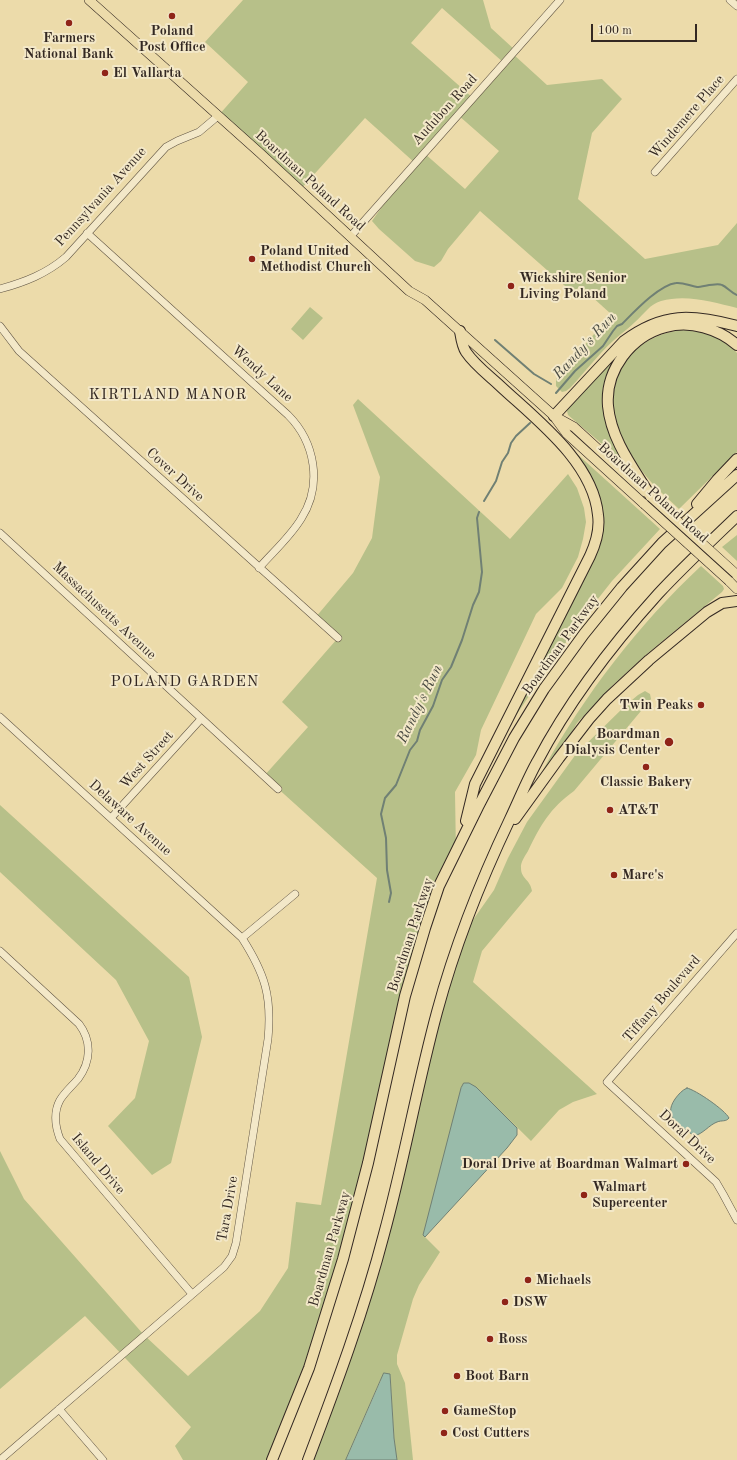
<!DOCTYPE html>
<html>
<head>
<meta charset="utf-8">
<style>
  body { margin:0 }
  #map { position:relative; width:737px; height:1460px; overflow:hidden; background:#ecdbaa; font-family:"Old Standard TT",serif }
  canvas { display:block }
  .scale { position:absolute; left:591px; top:24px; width:106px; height:18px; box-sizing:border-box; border:2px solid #332822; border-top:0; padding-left:5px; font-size:12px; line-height:14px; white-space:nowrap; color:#332822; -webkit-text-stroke:3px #f3e8c8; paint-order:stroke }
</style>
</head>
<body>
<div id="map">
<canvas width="737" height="1460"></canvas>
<div class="scale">100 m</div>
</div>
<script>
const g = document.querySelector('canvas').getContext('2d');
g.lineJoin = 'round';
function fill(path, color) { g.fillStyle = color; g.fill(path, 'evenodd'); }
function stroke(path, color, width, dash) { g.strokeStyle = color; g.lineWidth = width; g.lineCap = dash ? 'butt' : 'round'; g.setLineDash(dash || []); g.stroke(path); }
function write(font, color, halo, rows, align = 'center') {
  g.font = font + ' "Old Standard TT",serif'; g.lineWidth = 4; g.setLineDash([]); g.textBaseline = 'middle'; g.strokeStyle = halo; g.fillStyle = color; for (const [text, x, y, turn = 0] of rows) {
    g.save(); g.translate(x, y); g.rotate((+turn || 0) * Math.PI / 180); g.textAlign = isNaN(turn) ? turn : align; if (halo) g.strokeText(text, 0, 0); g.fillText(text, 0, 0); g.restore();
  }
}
const green = new Path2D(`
  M243,0H483L491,28L515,50L513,54L547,85L602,79L622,99L592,133L578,199L645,259L718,245L737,223V308C713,302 686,294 661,301C650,304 644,314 635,322C631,326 626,330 621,334C602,349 587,370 570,388L566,391L562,392L556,386V379L611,314L580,286L573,293L480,211L448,249L441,261L434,267L415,261L379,229L372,221L405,174L415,163L365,118L300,190L218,116L248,82L205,42ZM442,8L504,63L473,98L411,43ZM458,115L499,151L465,189L424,153Z
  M310,307L323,318L303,340L291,329Z
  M680,330C702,331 723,336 737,353V452L679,509C671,501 662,494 655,486C625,454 594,401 626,360C640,342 658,334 680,330Z
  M616,354L618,357L603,405L607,427L612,439L623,460L622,461L568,415L567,411L568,407Z
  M358,399L510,539L568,474L577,488L584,508L586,522L583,539L578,557L562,588L536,614L481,730L476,755L455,792L456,854L425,928L343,1259L272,1460H183L175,1446L191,1427L85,1316L0,1389V1151L24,1199L144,1335L188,1376L260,1311L288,1268L296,1202L321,1205L377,878L264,776L308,727L282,702L337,639L315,618L353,573L372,538L380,477L353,405Z
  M575,452L660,529L612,581L586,614L545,672L517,714L515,712L597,553L601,540L603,526L574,453Z
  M737,535V561L722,547Z
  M701,566L723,586L724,589L722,592L648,653L613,685L577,723L566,742L545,771L543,770C585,694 638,625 701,566Z
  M645,691L650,694L651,699L574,791C550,808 540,826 528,851C525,856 520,863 521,868C521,879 530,879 532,891L482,951L473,982L597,1094L573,1102L559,1110L531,1141L476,1087L423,1235L440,1252L419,1285L413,1299L397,1355V1364L405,1383L413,1460H397L396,1458L394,1438L390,1375L380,1381L346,1460H308L346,1358L461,937L494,890L508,858L527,822L576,754L626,705L638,695Z
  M0,805L189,977L202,1037L171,1163L152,1175L108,1126L135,1098L149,1041L116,980L0,872Z`);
const water = new Path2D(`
  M464,1083H469L476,1087L517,1128V1135L507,1148L425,1237L423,1235L461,1088Z
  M687,1088C696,1090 725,1110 729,1118C726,1122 722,1120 717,1122C709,1125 703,1134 694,1136C681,1125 662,1118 675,1099C678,1095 682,1090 687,1088Z
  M384,1373L390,1374L394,1438L397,1460H346Z`);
const stream = new Path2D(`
  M495,340L534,374L551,384
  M556,393L575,371L603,346L613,331L617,326L622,324C634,312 659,285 676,283C683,282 690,286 697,287C703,287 717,282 722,285C727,287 730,292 737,295
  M484,501L496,481L502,462L508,453L511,443L516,436L530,423
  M389,902L391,893L387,870L386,838L381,814L385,798L396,785L410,750L417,741L420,730L433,706L442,680L451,667L462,640L473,605L479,592L482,572L477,518L479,512`);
const minor = new Path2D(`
  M730,0L737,6
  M655,172L737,79
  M87,233L288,415C315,442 323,485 301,519C290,537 273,552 259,568
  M350,237L560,0
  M0,289C25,282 46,274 66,257L166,147L177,141L199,132L218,116
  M0,326L19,351L338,638
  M0,533L278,789
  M0,717L242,938C265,974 272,996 268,1039L236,1243L232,1256L224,1267L0,1460
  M111,818L201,719
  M737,933L607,1082L716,1182L723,1194L737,1220
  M242,938L295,894
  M0,951L79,1024C92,1041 91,1062 78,1079C72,1086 65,1092 60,1100C53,1113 55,1126 60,1139L192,1294
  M59,1409L103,1460`);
const major = new Path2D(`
  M89,0L260,153L409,291L425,300L554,416L574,427L645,492
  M556,419L567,434L644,504
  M729,581L737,589`);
const highway = new Path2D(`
  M460,331C461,337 462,346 466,352C474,364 487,374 498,384C534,418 593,461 598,515C600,529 596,543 590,556L475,784L466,821
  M554,416L624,341C663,312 692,314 737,326
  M651,497C634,469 611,440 608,406C605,370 631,336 666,327C690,320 719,329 737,345
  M697,504L717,480L737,459
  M515,819L559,758L589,719L607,699L649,660L707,612L722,603L737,601
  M272,1460L309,1368L343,1259L368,1163L405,996L425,928L439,886L478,807L514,738L544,689L584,634L622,587L662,543L737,475
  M308,1460C336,1386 364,1311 384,1234C404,1161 417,1086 437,1012C455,945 480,882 510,819C519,800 527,780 537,762C569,701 612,645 658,594C683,567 710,542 737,516`);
const majorBridge = new Path2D(`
  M651,497L736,574
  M644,504L729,581`);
const markers = [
  [172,16,4,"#8f2418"],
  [69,23,4,"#8f2418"],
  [105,73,4,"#8f2418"],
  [252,259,4,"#8f2418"],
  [511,286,4,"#8f2418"],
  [701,705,4,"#8f2418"],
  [669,742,5,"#8f2418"],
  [646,767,4,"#8f2418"],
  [610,810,4,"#8f2418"],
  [614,875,4,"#8f2418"],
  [686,1164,4,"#8f2418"],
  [584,1195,4,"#8f2418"],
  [528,1280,4,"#8f2418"],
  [505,1302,4,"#8f2418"],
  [490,1339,4,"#8f2418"],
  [457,1376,4,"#8f2418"],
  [445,1411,4,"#8f2418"],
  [444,1433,4,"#8f2418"]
];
const poiNames = [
  ["Poland",172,31,"center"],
  ["Post Office",172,47,"center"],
  ["Farmers",69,38,"center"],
  ["National Bank",69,54,"center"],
  ["El Vallarta",113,73],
  ["Poland United",260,251],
  ["Methodist Church",260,267],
  ["Wickshire Senior",519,278],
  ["Living Poland",519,294],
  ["Twin Peaks",693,705,"right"],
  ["Boardman",660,734,"right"],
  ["Dialysis Center",660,750,"right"],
  ["Classic Bakery",646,782,"center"],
  ["AT&T",618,810],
  ["Marc's",622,875],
  ["Doral Drive at Boardman Walmart",678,1164,"right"],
  ["Walmart",592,1187],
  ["Supercenter",592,1203],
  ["Michaels",536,1280],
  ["DSW",513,1302],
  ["Ross",498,1339],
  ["Boot Barn",465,1376],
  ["GameStop",453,1411],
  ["Cost Cutters",452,1433]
];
const streetNames = [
  ["Audubon Road",445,110,-48],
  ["Windemere Place",687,117,-49],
  ["Boardman Poland Road",310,181,42],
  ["Pennsylvania Avenue",101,197,-48],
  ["Wendy Lane",262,374,42],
  ["Cover Drive",175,475,42],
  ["Boardman Poland Road",653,493,42],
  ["Massachusetts Avenue",104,611,43],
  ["Boardman Parkway",561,645,-54],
  ["West Street",147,760,-48],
  ["Delaware Avenue",130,818,42],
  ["Boardman Parkway",411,935,-72],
  ["Tiffany Boulevard",662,999,-49],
  ["Doral Drive",687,1137,43],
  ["Island Drive",98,1164,50],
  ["Tara Drive",228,1209,-80],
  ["Boardman Parkway",330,1249,-74]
];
const waterNames = [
  ["Randy's Run",585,346,-47],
  ["Randy's Run",420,704,-64]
];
const neighbourhoodNames = [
  ["KIRTLAND MANOR",168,395],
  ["POLAND GARDEN",185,682]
];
fill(green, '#b7c089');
fill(water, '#9ba');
stroke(water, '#708074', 1);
stroke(stream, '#708074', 2);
stroke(minor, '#615544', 8);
stroke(major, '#332822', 10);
stroke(highway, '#332822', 12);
stroke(minor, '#f3e8c8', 7);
stroke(major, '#ecdbaa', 9);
stroke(highway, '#ecdbaa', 10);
stroke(majorBridge, '#332822', 10, []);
stroke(majorBridge, '#ecdbaa', 9);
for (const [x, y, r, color] of markers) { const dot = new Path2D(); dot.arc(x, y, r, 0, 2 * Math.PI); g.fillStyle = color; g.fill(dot); stroke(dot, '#f3e8c8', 1.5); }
write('bold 14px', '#332822', '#f3e8c8', poiNames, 'left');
write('14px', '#332822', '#f3e8c8', streetNames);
write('italic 15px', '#4c4d44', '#f3e8c8', waterNames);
g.letterSpacing = '1px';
write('15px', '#332822', '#f3e8c8', neighbourhoodNames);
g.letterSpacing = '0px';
</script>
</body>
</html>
